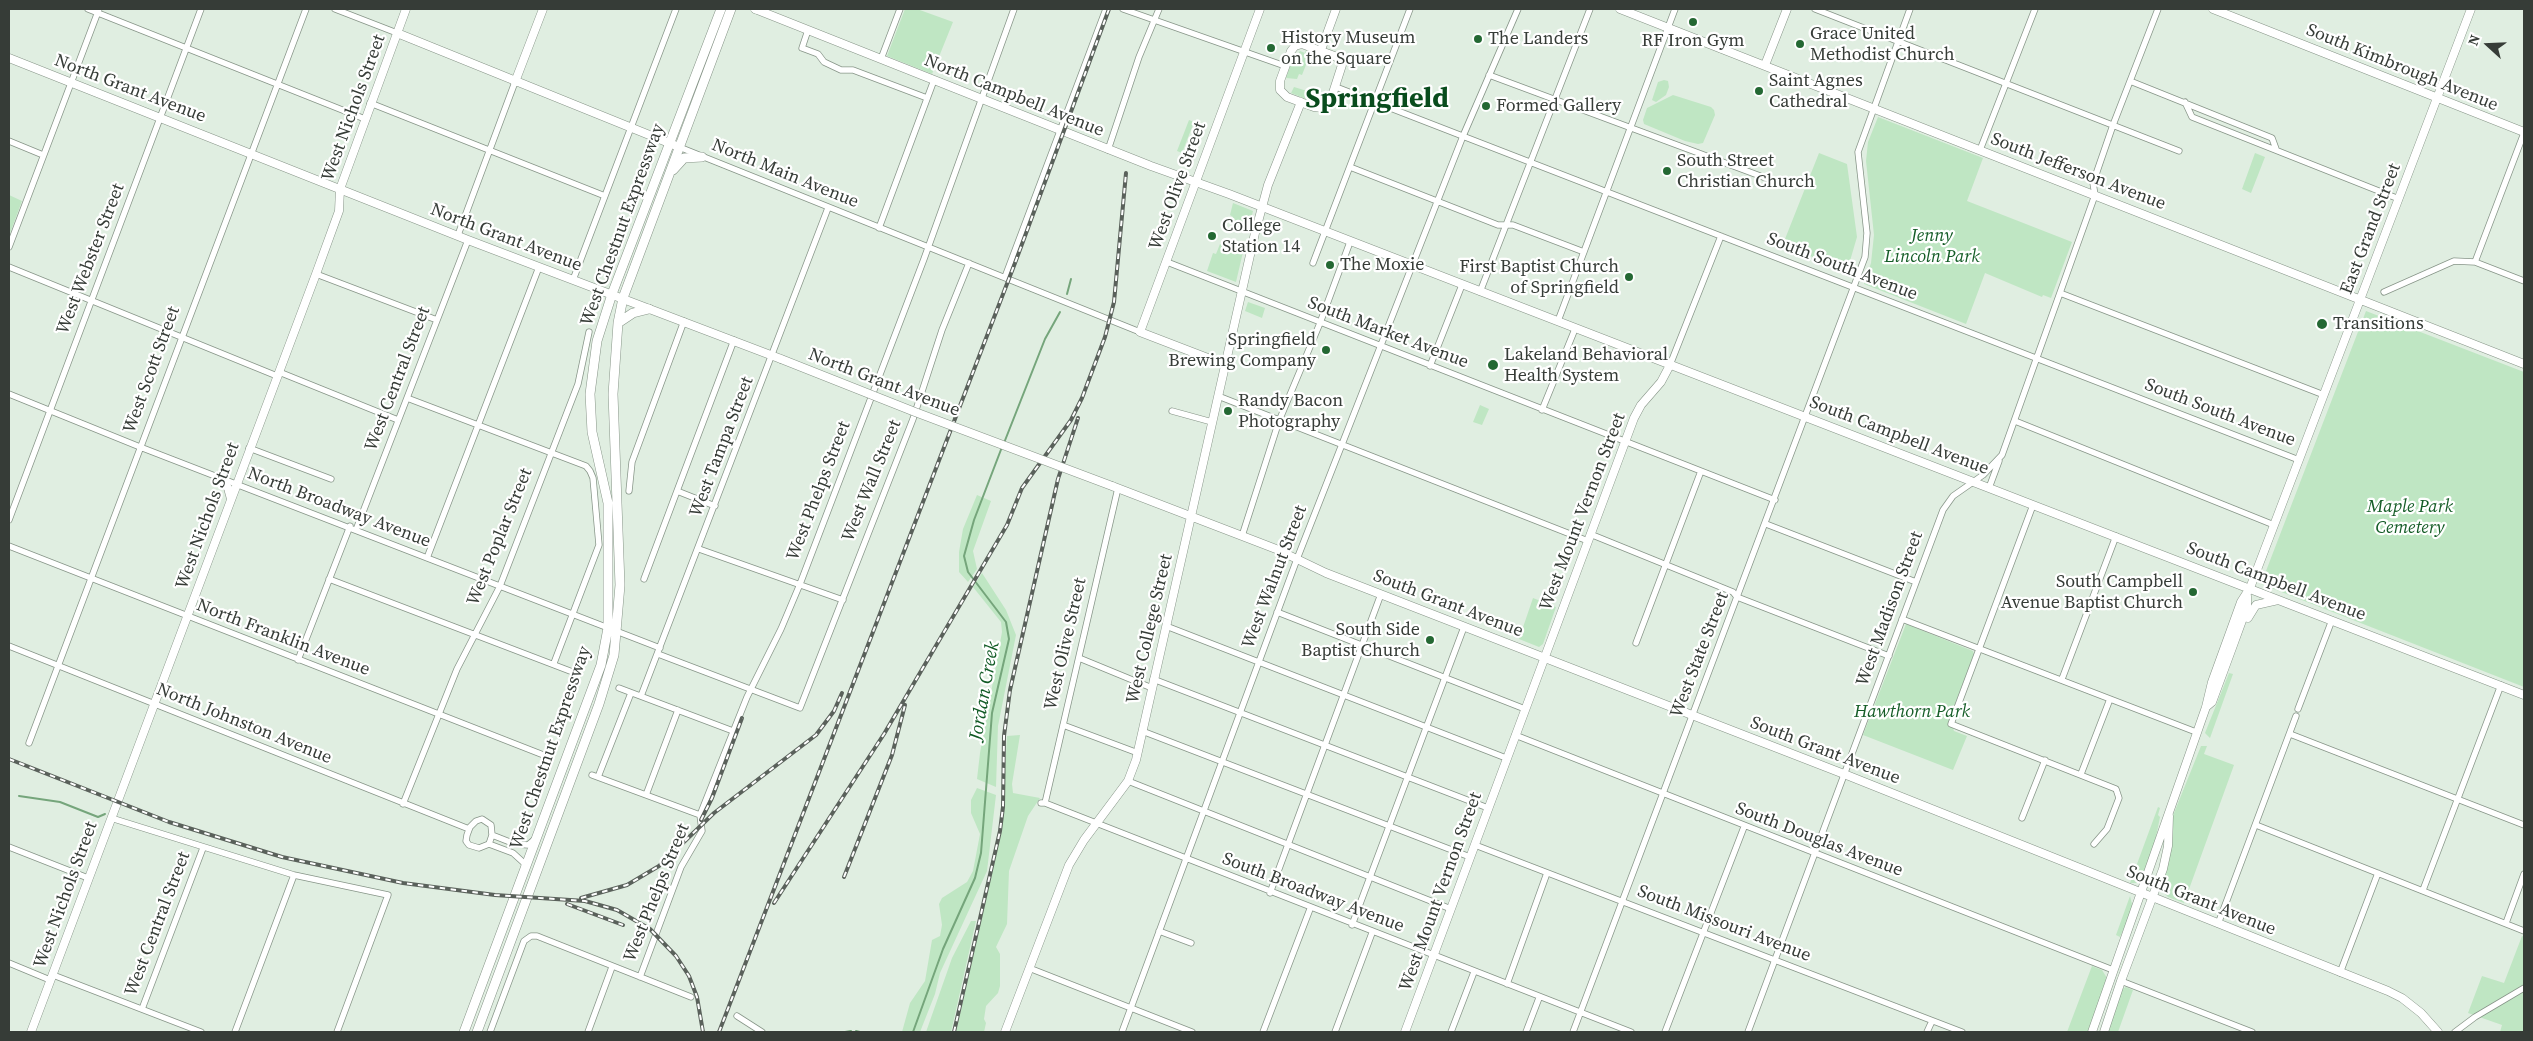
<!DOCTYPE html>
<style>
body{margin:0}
#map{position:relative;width:2533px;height:1041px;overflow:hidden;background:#e0eee1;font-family:"Source Serif 4",serif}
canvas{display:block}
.frame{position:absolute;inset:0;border:10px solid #363c37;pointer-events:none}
.north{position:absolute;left:2463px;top:20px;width:50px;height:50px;-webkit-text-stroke:4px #fff;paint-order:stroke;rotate:290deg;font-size:14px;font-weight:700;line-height:20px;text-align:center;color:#363c37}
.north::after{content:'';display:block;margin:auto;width:18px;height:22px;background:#363c37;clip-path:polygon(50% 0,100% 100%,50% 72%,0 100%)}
</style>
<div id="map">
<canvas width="2533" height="1041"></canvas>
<div class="frame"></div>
<div class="north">N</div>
</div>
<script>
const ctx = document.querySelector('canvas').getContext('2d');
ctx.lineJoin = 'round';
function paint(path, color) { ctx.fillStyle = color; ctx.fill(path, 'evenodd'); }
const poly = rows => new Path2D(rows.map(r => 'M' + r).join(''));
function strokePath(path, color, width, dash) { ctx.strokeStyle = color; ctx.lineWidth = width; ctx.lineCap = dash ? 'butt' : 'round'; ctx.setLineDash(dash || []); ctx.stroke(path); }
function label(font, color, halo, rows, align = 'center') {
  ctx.font = font + ' "Source Serif 4",serif'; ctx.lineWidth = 4.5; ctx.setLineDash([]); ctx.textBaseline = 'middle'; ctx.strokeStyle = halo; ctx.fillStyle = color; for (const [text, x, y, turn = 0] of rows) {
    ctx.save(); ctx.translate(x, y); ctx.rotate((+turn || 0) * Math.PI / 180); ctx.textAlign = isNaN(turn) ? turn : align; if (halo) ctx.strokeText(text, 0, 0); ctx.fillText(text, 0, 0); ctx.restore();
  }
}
paint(poly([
 [905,9,917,9,953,22,932,74,887,56],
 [1306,50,1311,52,1302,75,1299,74,1297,79,1286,78,1294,55,1297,56,1300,51,1305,53],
 [1664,80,1668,81,1669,87,1666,95,1656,102,1652,100,1658,82],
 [1294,87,1317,94,1316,103,1291,93],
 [1673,95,1711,107,1714,110,1715,115,1703,143,1698,144,1685,141,1644,124,1643,120,1647,108],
 [1878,117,1983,158,1967,201,2072,242,2051,298,2043,295,2042,297,1985,273,1966,324,1864,284,1871,263,1874,235,1866,161,1868,142],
 [1189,120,1194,122,1182,153,1177,151],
 [1819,153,1847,164,1857,237,1847,271,1788,247,1785,239],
 [2255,153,2265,157,2251,193,2242,189],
 [9,195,22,201,9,236],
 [1233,203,1253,211,1248,231,1231,224,1233,217,1230,215],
 [1220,244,1226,246,1227,244,1243,252,1236,282,1207,271,1213,253,1216,254],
 [1248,302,1265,308,1262,318,1245,311],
 [2366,311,2524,372,2524,687,2261,584],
 [1480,405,1489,409,1482,425,1473,422],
 [977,495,991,501,973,551,977,569,968,582,959,572,959,552,963,529],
 [982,573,1006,610,1016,635,998,726,996,787,977,779,980,753,1002,632,1001,622,973,587],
 [1533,598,1556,607,1543,644,1539,647,1519,639],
 [1906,624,1973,651,1974,654,1951,714,1950,720,1954,731,1967,736,1953,770,1863,735],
 [2229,673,2233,674,2210,738,2205,733],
 [1020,735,1012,784,1013,793,1040,798,1028,816,1009,871,1007,924,996,947,1000,954,1000,986,998,993,986,1006,984,1019,986,1023,984,1032,956,1032,1002,826,1007,736],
 [2201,746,2207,746,2204,754,2234,765,2184,903,2168,897,2163,892,2161,886,2169,860,2172,818],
 [977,788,996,795,987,871,940,973,935,994,920,1032,902,1032,910,1003,925,981,932,940,940,936,942,925,939,904,942,898,967,882,973,871,980,834,971,813,971,800],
 [2158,807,2160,808,2158,815,2160,817,2152,857,2142,880,2138,883,2130,883],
 [2130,896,2133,908,2120,937,2116,935],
 [971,921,976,921,951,1032,926,1032,952,958],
 [2522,936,2524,937,2524,1032,2500,1032,2502,1025,2468,1013,2482,976,2504,983],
 [2092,966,2102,970,2107,978,2089,1032,2067,1032],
 [2126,987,2133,990,2118,1032,2108,1032,2122,989]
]), '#bfe6c3');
strokePath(poly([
 [1067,294,1071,279],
 [1004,443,1045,339,1060,312],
 [19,796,60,802,98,817,105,814],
 [856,1031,860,1032],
 [845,1032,851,1031],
 [913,1032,943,949,975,878,981,853,992,713,1009,639,1006,622,968,572,964,556,974,520,1002,447]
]), '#75a57b', 2);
const street = poly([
 [88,9,365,119],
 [335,9,397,33],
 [1123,9,1285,66],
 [1815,9,2179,151],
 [808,30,802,48,818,54,824,62,841,70,853,70,927,98],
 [881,59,900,9],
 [1489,75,1771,180],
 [2130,81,2272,138,2276,149],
 [1336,87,2299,460],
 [2185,102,2192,117,2399,199],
 [370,103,605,196],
 [9,141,43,155],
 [679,147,1140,332],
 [1108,150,1139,57,1159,9],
 [1980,150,2035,9],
 [1350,167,1498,225,1513,225,1584,252],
 [879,228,934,80],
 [458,235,515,82],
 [9,247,99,9],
 [1167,262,1775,500],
 [2475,262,2524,133],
 [1313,263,1410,9],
 [9,267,277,376],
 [316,274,437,320],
 [1005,277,1106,9],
 [573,280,676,9],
 [1480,292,1590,9],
 [2384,292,2454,261,2475,262,2524,281],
 [2060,293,2324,395],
 [1558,321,1675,9],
 [1670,365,1721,236],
 [1430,366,1462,285],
 [279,372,398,420],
 [9,394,140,447,660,648],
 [1218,396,1588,541],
 [407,398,586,466,590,471,593,478,599,545,554,663],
 [1542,410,1575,329],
 [1172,411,1212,422],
 [2015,421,2274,525],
 [249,448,331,479],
 [1989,488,1999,461],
 [629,491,632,462,684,321],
 [2033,505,1951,724,2116,789,2119,798,2107,829,2094,844],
 [715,506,677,491,734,340],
 [9,520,201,9],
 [1766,524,1916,582],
 [356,530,468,240],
 [1590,534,1733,592,1737,597,1889,656],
 [1242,536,1279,421,1320,323,1350,242],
 [9,546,546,756],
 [699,549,843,600],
 [427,558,539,267],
 [329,579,570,671],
 [644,579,677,491],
 [1277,612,1525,709],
 [1902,619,2196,732],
 [1166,626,1506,758],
 [1636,643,1701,471],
 [9,646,469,829],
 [658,654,800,708,913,419,942,330,969,263],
 [1079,658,1152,688],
 [298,660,350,526],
 [1153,679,1488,808],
 [2062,679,2116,536],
 [619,688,733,731],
 [641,696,828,208],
 [2298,709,2332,620],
 [1063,725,1138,753],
 [1142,731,1470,857],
 [2290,734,2524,825],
 [1515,735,2113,970],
 [29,743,306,9],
 [2081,774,2110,699],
 [592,775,700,815],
 [598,777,631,693],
 [1128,781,1451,909],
 [646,795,678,710],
 [1041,803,1045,803,1118,488],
 [1045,803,1631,1032],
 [403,804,457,669,500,586,578,384,589,332],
 [111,818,294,875,388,895,337,1032],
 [2022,818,2045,760],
 [2256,825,2524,931],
 [492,835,515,844,528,845,535,839],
 [489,844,492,835,491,825,482,819,476,821,470,827,467,835,466,841,469,845,479,848,489,844,513,853,524,863,525,868],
 [1475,845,1962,1032],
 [9,847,88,878],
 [2423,890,2501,685],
 [1270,893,1381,594],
 [2506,923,2524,874],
 [2218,924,2296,716],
 [1352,925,1464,627],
 [1159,931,1191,943],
 [9,963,50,980],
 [1029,968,1192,1032],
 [2340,973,2378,873],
 [53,975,201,1032],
 [640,977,681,867,702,831,700,815,747,697,781,629,800,584,924,259,1014,9],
 [2121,981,2252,1032],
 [1507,984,1547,873],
 [142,1009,203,848],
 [737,1016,762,1032],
 [235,1032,294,875],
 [490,1032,524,941,531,936,537,936,691,997],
 [588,1032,612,967],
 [1122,1032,1297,559,1463,136,1518,9],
 [1263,1032,1310,909],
 [1335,1032,1372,933],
 [1451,1032,1474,972],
 [1526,1032,1539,998],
 [1573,1032,1865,257,1867,233,1858,152,1910,9],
 [1665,1032,1744,827],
 [1748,1032,1943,510,1953,496,1983,475,2002,455,2095,195,2093,183,2113,125,2158,9],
 [1927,1032,1932,1021],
 [2455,1032,2475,1017,2524,988]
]);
const secondary = poly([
 [755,9,1151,166,1229,194,2524,695],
 [1620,9,2524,364],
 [2213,9,2524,132],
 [397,33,679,147],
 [1302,44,1337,57,1342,65,1331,99,1322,108,1314,107,1287,97,1280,90,1280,81,1291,51,1295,46,1302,44],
 [1321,50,1336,9],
 [9,58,468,240,781,359],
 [1765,65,1787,9],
 [515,82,543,9],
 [1226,365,1140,332,1260,9],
 [217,476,228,488,231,499],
 [1112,486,1276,549,1326,573,1844,774,2388,991,2402,998,2421,1013,2438,1032],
 [2248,618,2256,605,2278,600],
 [2206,707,2212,702,2232,648,2247,607,2247,596],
 [31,1032,316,274,339,211,340,189,406,9],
 [1005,1032,1069,865,1084,840,1128,781,1136,760,1255,233,1268,185,1301,102],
 [1405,1032,1634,418,1641,405,1661,382,1670,365],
 [2092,1032,2206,707,2212,682,2241,602,2250,588,2471,9],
 [2104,1032,2121,981,2163,869,2168,846,2169,816]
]);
const primary = poly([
 [756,9,757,9],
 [673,170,684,158,702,157],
 [618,323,633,313,649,309],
 [464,1032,601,665,608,628,608,503,592,432,590,394,597,341,612,294,721,9],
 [477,1032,599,704,614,655,620,585,613,394,618,323,623,298,731,9]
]);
strokePath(street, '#879588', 7);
strokePath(secondary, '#879588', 9);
strokePath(primary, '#879588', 10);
strokePath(street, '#fff', 5.5);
strokePath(secondary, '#fff', 8);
strokePath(primary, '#fff', 9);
const rail = poly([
 [9,759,169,822,282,857,403,883,495,895,585,901,617,910,650,929,676,956,689,976,697,997,703,1032],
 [701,820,712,798,742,718],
 [844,877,892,755,905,705],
 [581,898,627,885,659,866,714,813,816,735,834,711,842,693],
 [774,903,884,734,1007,525,1022,488,1071,420,1082,398,1105,337,1114,302,1126,173],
 [567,904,623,925],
 [719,1032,1015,263,1109,9],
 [954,1032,1000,831,1003,807,1004,736,1010,690,1058,479,1078,418]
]);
strokePath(rail, '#5a615b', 4);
strokePath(rail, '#fff', 2, [5.5]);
const secondaryBridge = poly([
 [781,359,915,412,1112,486]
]);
strokePath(secondaryBridge, '#879588', 9, []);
strokePath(secondaryBridge, '#fff', 8);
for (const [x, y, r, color] of [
 [1693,22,5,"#246833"],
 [1478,39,5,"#246833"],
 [1800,44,5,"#246833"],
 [1271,48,5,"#246833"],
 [1759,91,5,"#246833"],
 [1486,106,5,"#246833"],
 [1667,171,5,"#246833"],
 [1212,236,5,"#246833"],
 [1330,265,5,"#246833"],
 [1629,277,5,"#246833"],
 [2322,324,6,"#246833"],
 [1326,350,5,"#246833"],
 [1493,365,6,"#246833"],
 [1228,411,5,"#246833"],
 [2193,592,5,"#246833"],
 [1430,640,5,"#246833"]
]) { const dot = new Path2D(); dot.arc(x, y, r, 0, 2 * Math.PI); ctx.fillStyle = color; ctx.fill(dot); strokePath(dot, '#fff', 2); }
label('18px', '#363c37', '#fff', [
 ["Grace United",1810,34],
 ["Methodist Church",1810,55],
 ["History Museum",1281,38],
 ["on the Square",1281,59],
 ["The Landers",1488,39],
 ["RF Iron Gym",1693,41,"center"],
 ["Saint Agnes",1769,81],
 ["Cathedral",1769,102],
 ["Formed Gallery",1496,106],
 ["South Street",1677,161],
 ["Christian Church",1677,182],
 ["College",1222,226],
 ["Station 14",1222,247],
 ["The Moxie",1340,265],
 ["First Baptist Church",1619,267,"right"],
 ["of Springfield",1619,288,"right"],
 ["Transitions",2333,324],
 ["Springfield",1316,340,"right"],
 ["Brewing Company",1316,361,"right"],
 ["Lakeland Behavioral",1504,355],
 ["Health System",1504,376],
 ["Randy Bacon",1238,401],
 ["Photography",1238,422],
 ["South Campbell",2183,582,"right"],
 ["Avenue Baptist Church",2183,603,"right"],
 ["South Side",1420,630,"right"],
 ["Baptist Church",1420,651,"right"]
], 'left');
label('18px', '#363c37', '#fff', [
 ["South Kimbrough Avenue",2402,68,22],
 ["North Grant Avenue",130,89,21],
 ["North Campbell Avenue",1014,96,22],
 ["West Nichols Street",354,108,-70],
 ["South Jefferson Avenue",2078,172,21],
 ["North Main Avenue",785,174,22],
 ["West Olive Street",1178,186,-70],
 ["West Chestnut Expressway",623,225,-70],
 ["East Grand Street",2371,229,-69],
 ["North Grant Avenue",506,238,21],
 ["West Webster Street",91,259,-69],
 ["South South Avenue",1842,267,21],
 ["South Market Avenue",1388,333,21],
 ["West Scott Street",152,370,-70],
 ["West Central Street",398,379,-69],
 ["North Grant Avenue",884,383,21],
 ["South South Avenue",2220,413,21],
 ["South Campbell Avenue",1899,436,21],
 ["West Tampa Street",722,447,-69],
 ["West Wall Street",872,481,-68],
 ["West Phelps Street",819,491,-69],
 ["North Broadway Avenue",339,508,21],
 ["West Mount Vernon Street",1583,512,-69],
 ["West Nichols Street",208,516,-70],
 ["West Poplar Street",500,537,-68],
 ["West Walnut Street",1275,577,-69],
 ["South Campbell Avenue",2276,582,21],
 ["South Grant Avenue",1448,604,21],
 ["West Madison Street",1890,609,-70],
 ["West College Street",1150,629,-77],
 ["North Franklin Avenue",283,638,21],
 ["West Olive Street",1066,644,-77],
 ["West State Street",1700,655,-69],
 ["North Johnston Avenue",244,724,22],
 ["West Chestnut Expressway",551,748,-71],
 ["South Grant Avenue",1825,751,21],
 ["South Douglas Avenue",1819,840,21],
 ["West Mount Vernon Street",1441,892,-70],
 ["West Phelps Street",657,893,-68],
 ["South Broadway Avenue",1313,893,21],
 ["West Nichols Street",66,895,-70],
 ["South Grant Avenue",2201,901,22],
 ["West Central Street",158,924,-69],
 ["South Missouri Avenue",1724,924,21]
]);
label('italic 18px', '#155d27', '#fff', [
 ["Jenny",1932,236],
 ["Lincoln Park",1932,257],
 ["Maple Park",2410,507],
 ["Cemetery",2410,528],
 ["Hawthorn Park",1912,712]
]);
label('italic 19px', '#105a24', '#fff', [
 ["Jordan Creek",985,691,-80]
]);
label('bold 28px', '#094c1d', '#fff', [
 ["Springfield",1377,100]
]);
</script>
